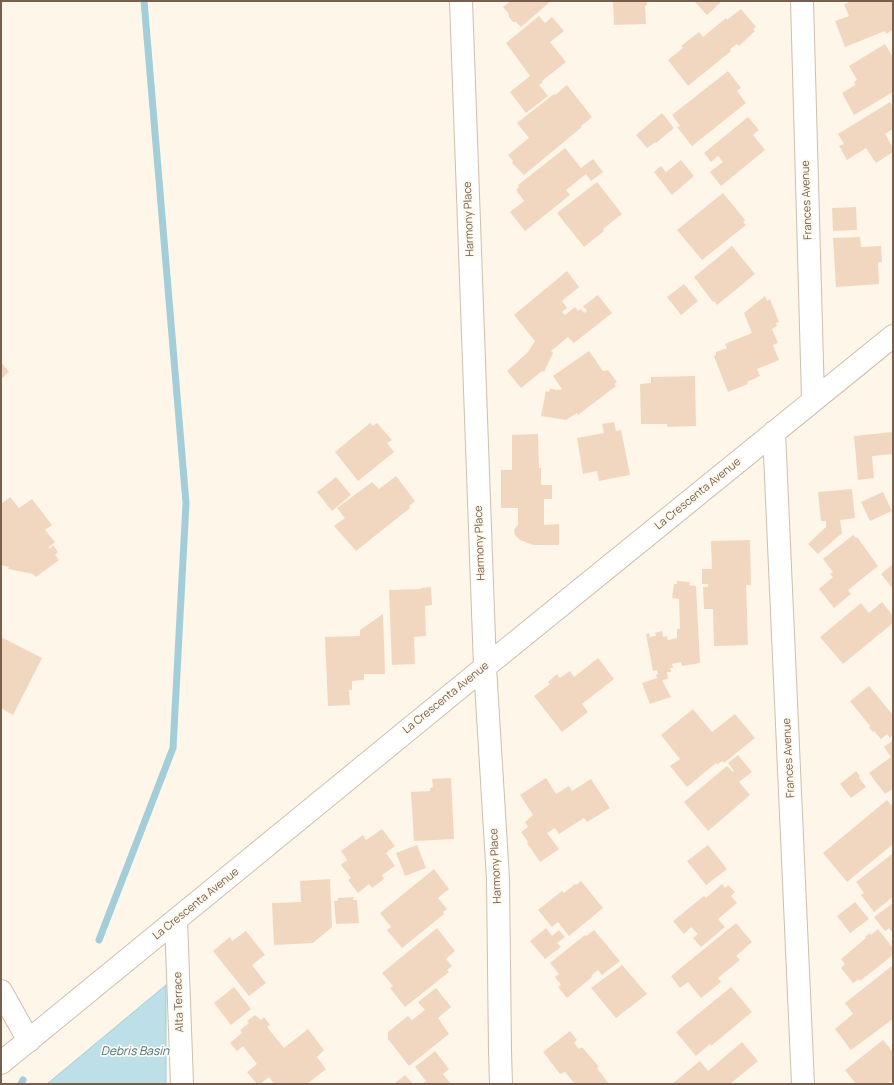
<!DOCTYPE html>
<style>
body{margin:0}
#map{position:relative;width:894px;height:1085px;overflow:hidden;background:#fdf6e9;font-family:Manrope,sans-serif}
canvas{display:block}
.frame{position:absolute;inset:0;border:2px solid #785e4c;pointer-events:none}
</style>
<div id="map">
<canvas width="894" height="1085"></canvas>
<div class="frame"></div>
</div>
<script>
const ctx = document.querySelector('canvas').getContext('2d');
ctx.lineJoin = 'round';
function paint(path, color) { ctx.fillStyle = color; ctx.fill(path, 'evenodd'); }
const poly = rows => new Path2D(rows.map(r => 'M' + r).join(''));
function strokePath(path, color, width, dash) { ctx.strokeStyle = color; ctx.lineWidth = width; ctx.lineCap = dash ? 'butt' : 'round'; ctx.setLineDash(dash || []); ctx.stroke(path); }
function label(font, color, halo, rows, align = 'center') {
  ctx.font = font + ' Manrope,sans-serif'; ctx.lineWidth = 3.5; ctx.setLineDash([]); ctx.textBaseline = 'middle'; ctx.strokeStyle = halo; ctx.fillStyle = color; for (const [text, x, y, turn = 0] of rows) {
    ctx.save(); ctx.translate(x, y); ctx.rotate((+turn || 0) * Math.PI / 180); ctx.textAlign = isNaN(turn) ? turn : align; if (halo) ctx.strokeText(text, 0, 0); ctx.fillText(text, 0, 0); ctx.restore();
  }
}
const water = poly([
 [166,985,166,1084,47,1084,166,985]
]);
paint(water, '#bddfe7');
strokePath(water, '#a3ced9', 1);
strokePath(poly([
 [99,940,173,748,186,503,144,1],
 [21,1084,23,1080]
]), '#a3ced9', 7);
paint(poly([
 [510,1,551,1,521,27,516,22,513,22,509,17,509,14,503,7],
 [613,1,647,1,647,5,645,6,646,24,614,25],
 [694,1,722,1,707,15],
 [847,1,893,1,893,30,886,34,885,31,845,47,835,21,849,16,844,4,848,3],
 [741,9,756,27,753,29,755,31,739,46,737,44,730,49,731,51,688,86,668,60,683,48,681,46,699,32,703,37,726,18,727,20],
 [539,16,545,23,552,17,564,31,550,42,566,62,542,81,543,82,539,85,548,96,526,113,510,92,530,76,506,43],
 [885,44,893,57,893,92,854,115,842,93,855,85,854,82,857,80,849,66],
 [728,71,741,88,737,91,746,103,692,146,677,127,680,126,672,115],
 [567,85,592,117,581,126,582,127,524,175,512,163,513,161,508,155,529,138,517,123,554,94,555,95],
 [890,102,893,107,893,129,885,134,893,148,893,152,876,163,866,148,847,160,839,146,844,144,838,134],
 [662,113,674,128,656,143,655,142,647,148,636,135],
 [748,117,759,130,753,135,765,150,721,186,710,172,723,162,718,156,711,162,704,153],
 [565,148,581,168,593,159,603,172,591,181,586,174,566,190,570,195,525,231,510,212,524,201,516,190,519,187,518,185],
 [681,160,694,176,672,195,654,172,661,166,666,172],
 [597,182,622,214,603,229,604,231,584,247,557,213],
 [723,193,745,220,743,222,746,225,702,260,677,230],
 [856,207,857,230,833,231,832,208],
 [860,237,861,247,881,246,882,262,878,262,879,284,836,287,833,238],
 [732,246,755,274,717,305,714,301,713,302,694,277],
 [567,271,579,287,562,301,567,308,562,312,565,315,575,307,578,311,581,309,584,313,587,311,583,306,598,295,612,313,574,343,568,337,551,351,553,353,544,372,542,371,521,388,507,371,528,352,535,341,514,315],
 [684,284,698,301,681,315,667,297],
 [765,296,767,301,770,299,779,322,776,323,777,326,772,329,778,343,773,345,779,360,757,369,760,376,747,382,748,384,728,392,714,356,716,355,716,352,727,348,725,344,752,333,744,313],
 [589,351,603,371,608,370,617,382,614,384,616,386,578,415,577,413,566,420,541,416,546,391,549,392,550,389,560,390,562,389,553,376],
 [1,362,9,372,1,379],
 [695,376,696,426,667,427,667,424,641,424,640,384,651,383,651,377],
 [614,422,616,431,621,430,630,475,599,481,597,471,583,474,577,438,604,433,602,424],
 [370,423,373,426,377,423,392,440,387,443,394,452,358,481,335,452],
 [893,432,893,454,872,456,874,478,858,480,854,436],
 [538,434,539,468,541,468,541,485,552,485,552,499,544,499,544,525,559,524,559,545,533,545,520,540,515,535,514,530,518,524,518,508,501,508,501,470,512,470,512,435],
 [396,476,415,501,409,506,410,508,356,551,334,526,345,518,337,508,372,482,379,489],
 [336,477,351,495,332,511,317,492],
 [852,489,855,518,840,520,842,533,818,554,808,544,826,527,826,521,821,521,818,492],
 [883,492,892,511,870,521,861,502],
 [10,497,19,508,32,499,52,525,45,530,55,542,49,547,49,549,53,545,58,552,55,555,59,560,36,577,33,574,8,569,9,567,1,565,1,504],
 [853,535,856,538,857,537,878,566,848,590,851,594,834,608,819,589,833,577,830,574,833,572,823,559],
 [750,540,751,585,746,585,748,645,714,646,713,609,704,609,703,587,708,587,708,584,702,584,702,569,712,569,711,541],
 [893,564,893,589,881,574],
 [677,581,690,582,689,585,696,586,700,663,682,666,681,662,672,664,673,668,670,668,671,672,667,672,668,679,662,680,671,697,650,704,642,683,657,678,656,675,658,674,657,670,653,671,646,634,649,633,650,637,656,636,655,633,662,631,663,637,667,636,668,640,677,638,677,629,680,629,679,599,672,598,674,584,677,584],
 [431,587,432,605,425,606,426,636,414,637,415,664,392,665,389,590,421,589,421,588],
 [882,602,893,616,893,623,843,664,820,637,861,603,869,613],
 [383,614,385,674,364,674,364,680,352,681,352,690,349,690,350,705,328,706,325,637,360,636,360,630],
 [1,637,42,658,13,715,1,708],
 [598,658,614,679,582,704,588,712,562,732,534,696,550,684,548,682,557,674,560,678,570,671,574,677],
 [869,686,892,714,893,713,893,735,890,738,887,734,881,739,874,731,873,732,869,728,870,726,850,701],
 [693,709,712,732,735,714,755,738,724,763,722,761,717,765,716,763,687,787,670,766,680,759,661,735],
 [893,740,893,789,885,794,869,773,891,757,884,747],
 [738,755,752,772,739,782,750,795,708,831,684,802,727,766,733,772,734,771,728,763],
 [856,771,860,776,859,778,866,787,851,798,840,784],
 [451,778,454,839,414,841,411,792,430,791,430,788,433,787,432,779],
 [546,778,556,794,569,786,572,791,591,779,610,808,587,822,584,818,559,834,555,828,547,833,559,849,540,862,527,843,528,842,521,832,528,827,525,822,533,815,520,795],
 [887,800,893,807,893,844,847,882,823,853],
 [382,829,395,846,386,853,395,866,382,875,384,879,372,888,369,884,358,893,348,880,351,878,341,865,347,860,341,851,363,835,366,840],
 [417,845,426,868,405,876,396,853],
 [708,845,727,869,706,885,687,861],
 [892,854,893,855,893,897,874,912,861,895,864,893,856,882],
 [434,869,449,889,438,898,447,909,443,912,444,914,402,948,387,930,391,927,380,913],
 [330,879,332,927,313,943,274,945,272,903,301,902,300,881],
 [581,881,603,908,569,936,558,922,552,927,538,910,562,891,564,893,575,884,576,885],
 [722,884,725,888,728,885,735,892,731,896,737,903,718,919,725,927,701,947,693,938,698,934,691,927,684,934,673,921,704,896,706,898],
 [354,897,353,900,357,900,359,923,336,924,334,901,338,901,338,898],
 [855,902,869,919,850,933,837,916],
 [893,903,893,931,892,932,889,928,885,931,874,917],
 [736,923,752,942,736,956,740,960,718,978,721,982,701,998,688,982,680,988,671,976],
 [437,928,455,951,446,959,452,966,447,970,449,972,405,1007,390,988,393,986,382,973],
 [546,928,552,936,559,930,565,937,557,943,561,947,545,959,530,941],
 [878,929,893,948,893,955,860,981,859,979,853,983,841,968,845,964,841,959,866,938,865,937,870,933,871,935],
 [594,930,620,961,602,975,598,970,591,976,592,977,567,998,558,987,561,985,555,977,559,974,550,963,585,935,586,936],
 [246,931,265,955,252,965,266,983,249,996,213,951,230,937,232,941],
 [622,965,647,994,616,1018,591,988],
 [893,965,893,1019,851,1050,835,1029,853,1014,845,1003],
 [234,987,251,1009,231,1025,214,1003],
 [731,987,752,1012,711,1046,710,1044,696,1056,676,1032],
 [436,988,451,1007,438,1018,449,1034,409,1066,388,1039,388,1032,408,1016,412,1020,425,1010,418,1002],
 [255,1015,261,1020,264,1017,270,1025,267,1027,284,1048,308,1029,324,1050,317,1057,326,1069,307,1084,274,1084,269,1077,260,1084,257,1084,247,1072,257,1064,243,1046,237,1051,230,1043,242,1033,240,1030,249,1023,247,1021],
 [570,1031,577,1040,574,1043,579,1049,582,1047,599,1067,597,1068,609,1084,575,1084,565,1072,560,1074,543,1052],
 [883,1040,893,1052,893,1079,887,1084,856,1084,845,1070],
 [742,1042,758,1061,730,1084,672,1084,700,1061,708,1071],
 [435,1051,449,1069,443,1074,451,1084,422,1084,426,1081,415,1067],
 [405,1075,413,1084,394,1084]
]), '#f2d7c0');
const minor = poly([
 [461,1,485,667,498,879,500,1051,501,1084],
 [802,1,813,399],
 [774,432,803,1084],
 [176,920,182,1084],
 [1,991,29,1041],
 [1,1063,485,667,893,336]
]);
strokePath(minor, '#cfbeae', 24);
strokePath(minor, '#fff', 22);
label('11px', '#785e4c', '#fffaf0', [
 ["Frances Avenue",807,200,-92],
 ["Harmony Place",469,219,-92],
 ["La Crescenta Avenue",698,494,-39],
 ["Harmony Place",480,543,-92],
 ["La Crescenta Avenue",446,698,-39],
 ["Frances Avenue",789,758,-93],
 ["Harmony Place",496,866,-93],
 ["La Crescenta Avenue",196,904,-39],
 ["Alta Terrace",179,1002,-92]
]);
label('italic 12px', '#427684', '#fffaf0', [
 ["Debris Basin",135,1052]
]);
</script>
